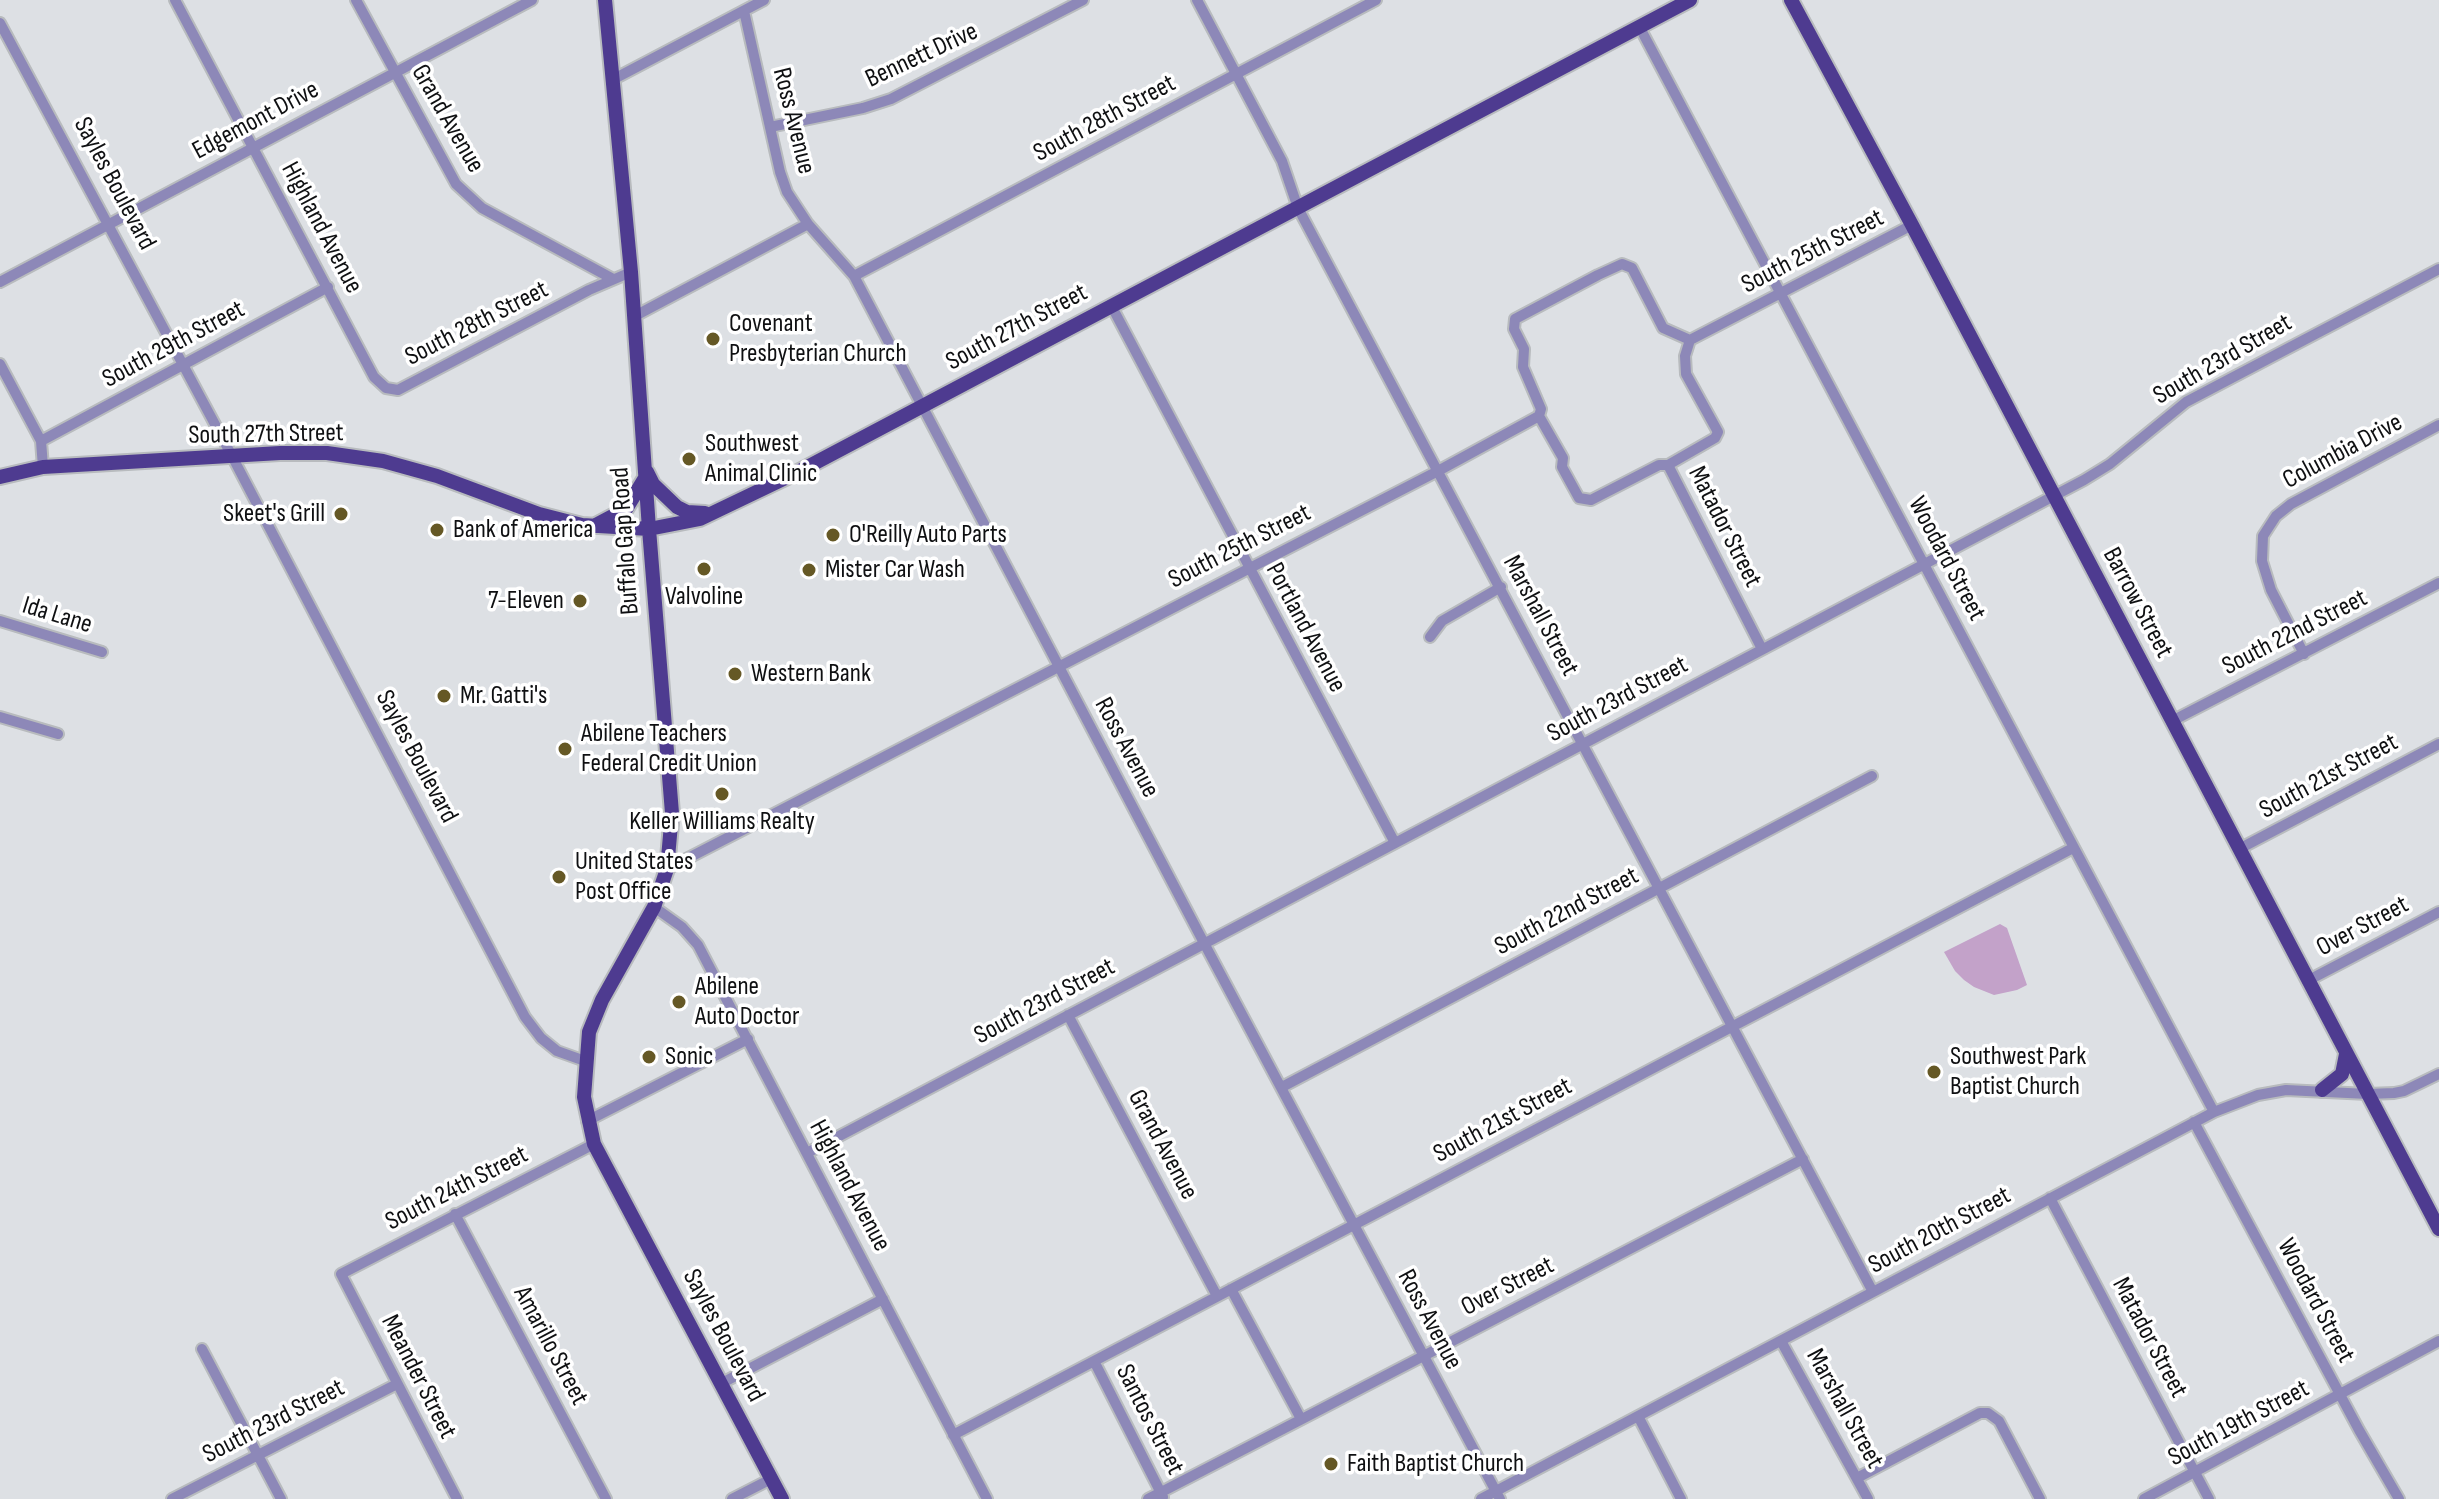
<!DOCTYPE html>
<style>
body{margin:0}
canvas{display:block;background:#dde0e4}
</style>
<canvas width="2439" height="1499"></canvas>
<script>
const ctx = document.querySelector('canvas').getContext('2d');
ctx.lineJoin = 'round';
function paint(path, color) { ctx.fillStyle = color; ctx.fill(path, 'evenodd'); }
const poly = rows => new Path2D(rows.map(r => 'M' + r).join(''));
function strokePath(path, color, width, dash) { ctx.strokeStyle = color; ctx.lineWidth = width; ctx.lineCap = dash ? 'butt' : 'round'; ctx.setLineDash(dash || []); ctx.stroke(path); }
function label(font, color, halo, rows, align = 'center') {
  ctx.font = font + ' "Sofia Sans Condensed",sans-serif'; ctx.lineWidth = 7; ctx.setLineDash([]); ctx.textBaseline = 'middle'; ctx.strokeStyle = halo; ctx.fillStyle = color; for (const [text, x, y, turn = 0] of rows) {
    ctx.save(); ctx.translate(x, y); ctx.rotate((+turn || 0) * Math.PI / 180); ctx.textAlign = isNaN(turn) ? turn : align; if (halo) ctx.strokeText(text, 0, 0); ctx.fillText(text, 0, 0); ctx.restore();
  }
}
paint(poly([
 [2000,924,2007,928,2027,985,2017,990,1994,995,1974,987,1964,980,1955,971,1944,952]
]), '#c3a2c9');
const minor = poly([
 [175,0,374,377,386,388,398,390,589,290,631,272],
 [356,0,456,184,482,208,613,279],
 [1197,0,1282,161,1298,208,1873,1292],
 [744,11,780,172,787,192,808,224,854,276,1204,943,1500,1499],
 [0,23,233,458,525,1017,541,1038,557,1051,585,1061],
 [1639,26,2214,1112],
 [612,80,764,0],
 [770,127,863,108,891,99,1083,0],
 [854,276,1376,0],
 [0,282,532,0],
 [1111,305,1395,843],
 [633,317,808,224],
 [0,364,41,441,43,467],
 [1539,416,1563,458,1562,467,1579,498,1591,500,1659,465,1668,465,1762,649],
 [41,441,328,287],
 [1668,465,1715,438,1718,432,1686,374,1685,356,1690,340,1912,225],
 [0,621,102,652],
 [1430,637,1442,621,1501,587],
 [2304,654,2271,590,2262,561,2263,536,2276,516,2291,504,2439,425],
 [0,717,58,734],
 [2172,721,2439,583],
 [2239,849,2439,744],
 [667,869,1438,471,1539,416,1541,409,1523,367,1524,349,1514,329,1515,319,1598,275,1622,264,1632,268,1663,328,1690,340],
 [654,907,682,927,698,945,987,1499],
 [2307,981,2439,912],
 [1068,1015,1217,1296],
 [1282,1087,1872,776],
 [587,1121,748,1039],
 [2194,1122,2359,1430,2399,1499],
 [807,1153,2084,480,2110,464,2186,402,2439,269],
 [2050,1198,2209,1499],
 [455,1214,606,1499],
 [1231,1289,1301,1419],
 [1781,1341,1868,1499],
 [202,1349,281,1499],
 [1094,1361,1163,1497],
 [722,1383,883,1299],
 [1638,1416,1681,1499],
 [953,1435,2073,848],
 [1857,1478,1980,1413,1988,1413,1999,1421,2040,1499],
 [172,1499,397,1384],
 [457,1499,341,1274,594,1144],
 [732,1499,771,1479],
 [1148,1499,1803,1159],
 [1481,1499,2214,1112,2258,1095,2286,1090,2368,1094,2394,1093,2404,1091,2439,1074],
 [2144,1499,2439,1341]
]);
const major = poly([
 [605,0,631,272,649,529,672,813,667,869,654,907,602,1000,589,1032,584,1097,594,1144,782,1499],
 [1791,0,1912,225,2439,1229],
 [647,472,653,484,677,507,687,512,705,513],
 [0,477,43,467,280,453,327,453,383,461,437,476,539,514,582,525,649,529,700,519,796,473,1690,0],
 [594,526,626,509,645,478],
 [2322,1090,2342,1074,2346,1054]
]);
strokePath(minor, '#b8bbbe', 14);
strokePath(major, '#b8bbbe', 18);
strokePath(minor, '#8d88b8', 10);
strokePath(major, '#4e3b90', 14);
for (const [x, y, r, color] of [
 [713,339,8,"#655825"],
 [689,459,8,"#655825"],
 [341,514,8,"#655825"],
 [437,530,8,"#655825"],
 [833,535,8,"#655825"],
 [704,569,8,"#655825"],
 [809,570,8,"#655825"],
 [580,601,8,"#655825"],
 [735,674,8,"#655825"],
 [444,696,8,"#655825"],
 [565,749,8,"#655825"],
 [722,794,8,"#655825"],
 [559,877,8,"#655825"],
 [679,1002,8,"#655825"],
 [649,1057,8,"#655825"],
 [1934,1072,8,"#655825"],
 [1331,1464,8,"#655825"]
]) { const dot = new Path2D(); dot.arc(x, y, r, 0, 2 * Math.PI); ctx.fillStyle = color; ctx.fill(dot); strokePath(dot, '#fff', 3); }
label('26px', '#0f1012', '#fff', [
 ["Bennett Drive",922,56,-25],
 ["Grand Avenue",447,119,60],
 ["South 28th Street",1105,119,-28],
 ["Edgemont Drive",256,121,-28],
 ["Ross Avenue",793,121,76],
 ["Sayles Boulevard",114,184,62],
 ["Highland Avenue",321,228,62],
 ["South 25th Street",1813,252,-27],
 ["South 28th Street",477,324,-27],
 ["South 27th Street",1017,328,-28],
 ["South 29th Street",174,345,-28],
 ["South 23rd Street",2223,360,-30],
 ["South 27th Street",266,435,-1],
 ["Columbia Drive",2343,452,-28],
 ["Matador Street",1724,527,63],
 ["Buffalo Gap Road",626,541,-94],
 ["South 25th Street",1240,547,-27],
 ["Woodard Street",1946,559,62],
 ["Barrow Street",2137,603,62],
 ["Ida Lane",57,616,17],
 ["Marshall Street",1540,616,62],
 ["Portland Avenue",1305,628,62],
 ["South 22nd Street",2295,633,-27],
 ["South 23rd Street",1618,700,-28],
 ["Ross Avenue",1126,748,62],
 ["Sayles Boulevard",416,757,62],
 ["South 21st Street",2329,777,-28],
 ["South 22nd Street",1567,912,-28],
 ["Over Street",2363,927,-28],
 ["South 23rd Street",1045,1002,-28],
 ["South 21st Street",1503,1121,-28],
 ["Grand Avenue",1162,1145,62],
 ["Highland Avenue",849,1186,62],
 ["South 24th Street",457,1189,-27],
 ["South 20th Street",1940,1231,-28],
 ["Over Street",1508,1287,-27],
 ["Woodard Street",2315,1301,62],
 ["Ross Avenue",1429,1320,62],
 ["Sayles Boulevard",723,1336,62],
 ["Matador Street",2149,1338,62],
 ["Amarillo Street",550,1346,62],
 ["Meander Street",418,1377,63],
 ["Marshall Street",1844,1409,61],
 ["Santos Street",1149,1420,63],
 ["South 23rd Street",274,1422,-27],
 ["South 19th Street",2239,1424,-28]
]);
label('26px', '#0f1012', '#fff', [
 ["Covenant",729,324],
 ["Presbyterian Church",729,354],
 ["Southwest",705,444],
 ["Animal Clinic",705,474],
 ["Skeet's Grill",325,514,"right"],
 ["Bank of America",453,530],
 ["O'Reilly Auto Parts",849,535],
 ["Mister Car Wash",825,570],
 ["Valvoline",704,597,"center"],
 ["7-Eleven",564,601,"right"],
 ["Western Bank",751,674],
 ["Mr. Gatti's",460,696],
 ["Abilene Teachers",581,734],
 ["Federal Credit Union",581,764],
 ["Keller Williams Realty",722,822,"center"],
 ["United States",575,862],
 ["Post Office",575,892],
 ["Abilene",695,987],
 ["Auto Doctor",695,1017],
 ["Sonic",665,1057],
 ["Southwest Park",1950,1057],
 ["Baptist Church",1950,1087],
 ["Faith Baptist Church",1347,1464]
], 'left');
</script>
